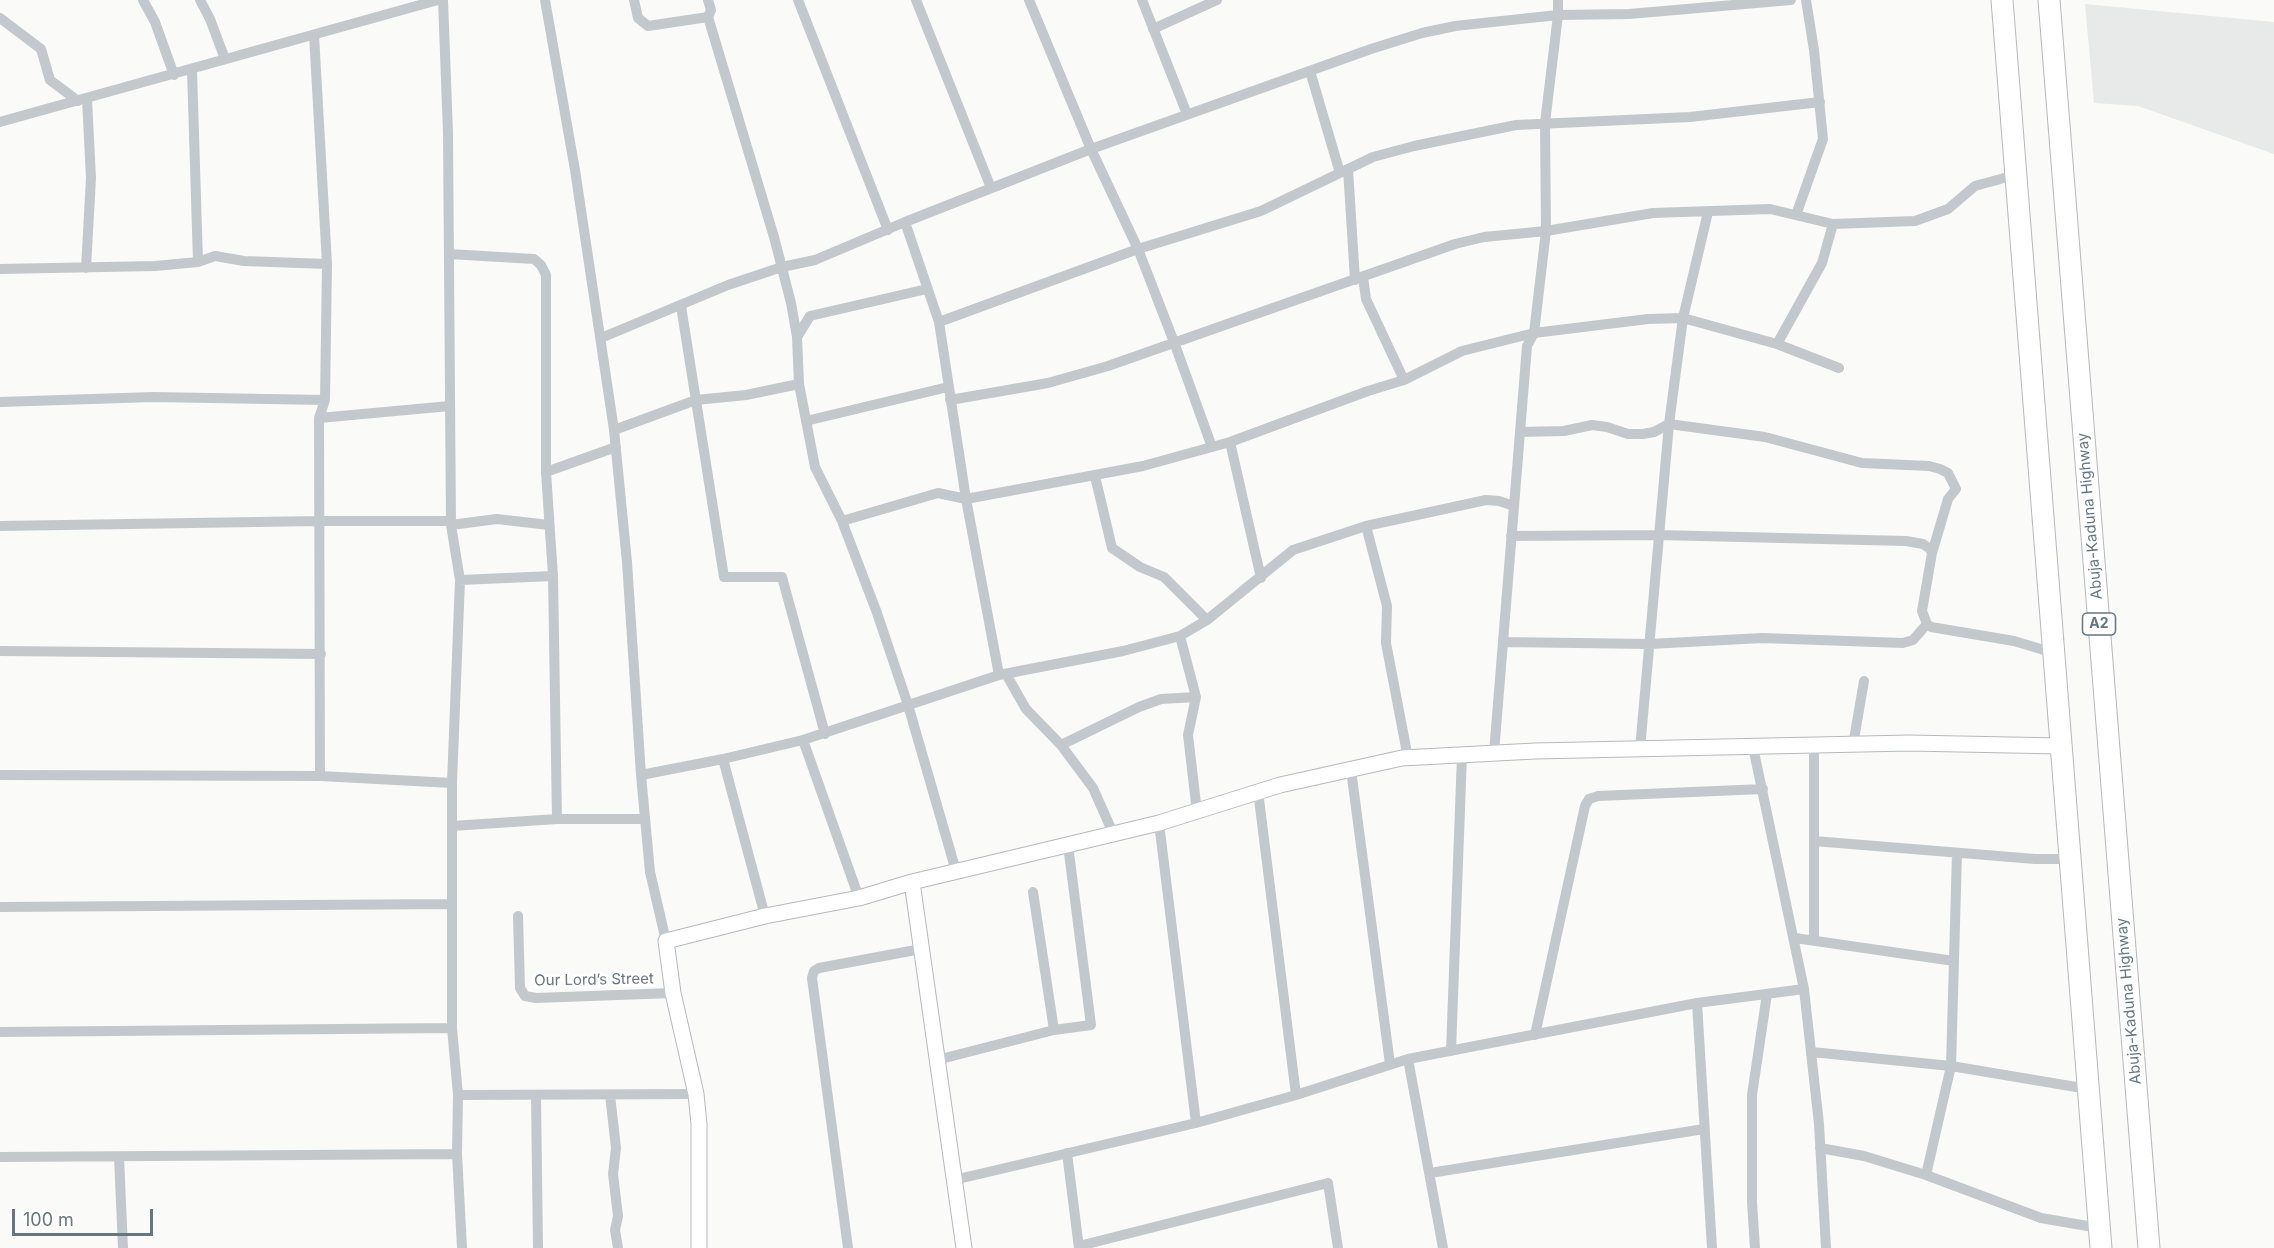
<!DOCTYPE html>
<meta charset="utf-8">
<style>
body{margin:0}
#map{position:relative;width:2274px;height:1248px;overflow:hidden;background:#fafaf8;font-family:Inter,sans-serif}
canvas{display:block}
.scale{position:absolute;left:12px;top:1209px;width:141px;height:27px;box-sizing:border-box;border:3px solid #657683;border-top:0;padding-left:8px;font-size:18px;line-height:21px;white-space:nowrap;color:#657683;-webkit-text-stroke:4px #fff;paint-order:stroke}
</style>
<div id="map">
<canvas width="2274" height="1248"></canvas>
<div class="scale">100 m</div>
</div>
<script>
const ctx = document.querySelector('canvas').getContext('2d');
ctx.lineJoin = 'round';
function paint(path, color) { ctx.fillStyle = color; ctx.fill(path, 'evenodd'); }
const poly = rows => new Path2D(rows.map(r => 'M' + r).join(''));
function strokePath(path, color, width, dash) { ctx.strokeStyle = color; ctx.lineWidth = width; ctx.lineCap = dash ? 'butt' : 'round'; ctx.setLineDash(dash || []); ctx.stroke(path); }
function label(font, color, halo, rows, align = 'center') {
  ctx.font = font + ' Inter,sans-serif'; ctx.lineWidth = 6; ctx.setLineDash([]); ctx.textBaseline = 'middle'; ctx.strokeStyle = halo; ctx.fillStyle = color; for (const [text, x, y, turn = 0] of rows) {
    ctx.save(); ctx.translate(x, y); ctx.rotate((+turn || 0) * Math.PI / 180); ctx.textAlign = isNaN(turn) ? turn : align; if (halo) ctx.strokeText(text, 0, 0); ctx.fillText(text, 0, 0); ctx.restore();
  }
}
paint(poly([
 [2085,4,2274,22,2274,154,2138,106,2094,103]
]), '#e8e9e9');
const secondary = poly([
 [699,1248,699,1124,696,1094,673,993,666,941,765,916,859,898,912,882],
 [964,1248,912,882,1159,823,1280,785,1402,758,1535,751,1909,743,2061,746]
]);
const highway = poly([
 [2002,0,2101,1248],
 [2049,0,2149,1248]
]);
strokePath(secondary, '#b3babf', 17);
strokePath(highway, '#b4b9bd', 23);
strokePath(poly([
 [143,0,155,22,174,75],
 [200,0,210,19,225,59],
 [443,0,448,133,451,525,460,580,452,783,452,1028,458,1095,457,1154,462,1248],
 [545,0,575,170,614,430,627,562,641,775,650,872,666,941],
 [634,0,638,18,648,26,708,17],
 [708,0,711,10,708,17,774,237,791,303,797,337,799,384,815,467,842,521,877,613,908,705,956,871],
 [798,0,888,230],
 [916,0,991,188],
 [1029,0,1091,149,1138,249,1174,342,1212,447],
 [1142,0,1187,114],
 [0,18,41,49,50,80,78,101],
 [1153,29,1217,0],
 [314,35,327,264,325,400,319,418,320,776],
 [192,70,198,262],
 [1310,71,1340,173],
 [0,122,438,0],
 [1348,169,1355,280],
 [1796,215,1823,139,1814,50,1806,0],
 [905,222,939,322,966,499,999,675],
 [449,254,534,259,541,265,546,275,546,472,553,576,557,819],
 [86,268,91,178,87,99],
 [0,269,155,266,198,262,215,256,244,261,327,264],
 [1363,277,1366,299,1404,380],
 [681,306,724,577,782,577,825,734],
 [939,322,1138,249,1261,211,1373,157,1414,146,1516,125,1690,117,1820,102],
 [797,337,810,316,927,289],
 [601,338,728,285,782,267,815,260,905,222,1091,149,1371,49,1422,33,1455,26,1558,15,1629,14,1791,0],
 [1777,344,1822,263,1833,224],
 [950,400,1048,383,1108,366,1455,244,1484,237,1546,231,1653,213,1770,209,1833,224,1915,221,1948,209,1975,186,2015,175],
 [0,402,153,397,325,400],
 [319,418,450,406],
 [806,421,948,387],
 [614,430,696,400,746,395,799,384],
 [1520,432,1564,431,1592,425,1607,427,1628,434,1643,434,1654,432,1669,424,1765,437,1862,463,1929,466,1940,469,1948,473,1956,489,1948,499,1932,553,1922,611,1927,624,1931,627,2014,641,2054,653],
 [1230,442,1261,578],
 [546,472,616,447],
 [1095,476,1112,548,1140,567,1164,577,1207,620],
 [842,521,938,493,966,499,1143,466,1230,442,1368,391,1404,380,1462,351,1534,333,1648,319,1683,318,1777,344,1839,368],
 [451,525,497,519,549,525],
 [0,526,320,521,451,521],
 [1366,526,1387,606,1386,643,1408,758],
 [1511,536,1658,535,1906,541,1923,544,1930,549,1932,553],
 [460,580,553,576],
 [1180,636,1196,697,1188,735,1197,812],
 [1503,642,1650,644,1762,638,1903,643,1913,640,1927,624],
 [0,651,321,654],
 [1006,674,1026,709,1061,745,1093,788,1113,833],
 [803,740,859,898],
 [1061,745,1139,707,1161,699,1196,697],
 [1853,745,1864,681],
 [1814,746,1814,939],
 [1753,747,1804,989,1819,1124,1826,1248],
 [1640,749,1669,424,1683,318,1708,212],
 [1494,753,1527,346,1534,333,1546,231,1545,123,1558,15,1558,0],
 [723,759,765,916],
 [1351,770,1390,1064],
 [0,775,320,776,452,783],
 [641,775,723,759,803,740,999,675,1123,651,1180,636,1207,620,1293,550,1366,526,1486,500,1499,501,1514,506],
 [1258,791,1296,1095],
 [1159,823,1196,1123],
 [452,826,557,819,645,819],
 [1814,841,2035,859,2070,859],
 [1033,892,1054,1030],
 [0,907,452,904],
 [518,916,520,988,525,996,536,998,673,993],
 [1795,938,1954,961],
 [1697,1003,1712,1248],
 [0,1032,452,1028],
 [1535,1035,1585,806,1589,799,1598,796,1763,789],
 [1451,1051,1462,755],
 [1812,1052,1951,1066,2088,1089],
 [1408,1059,1443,1248],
 [937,1060,1054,1030,1091,1025,1068,845],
 [458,1095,696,1094],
 [536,1095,538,1248],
 [610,1095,616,1148,613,1174,618,1216,615,1230,618,1248],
 [1820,1148,1864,1156,1926,1175,2041,1218,2099,1228],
 [1067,1153,1079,1248],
 [0,1157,457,1154],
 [119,1157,123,1248],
 [1430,1173,1704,1129],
 [1926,1175,1951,1066,1957,853],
 [954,1180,1196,1123,1296,1095,1408,1059,1697,1003,1804,989],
 [1079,1246,1328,1183,1338,1248],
 [848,1248,812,978,814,971,819,968,921,949],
 [1755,1248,1752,1202,1752,1095,1767,994]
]), '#c3c8cc', 10);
strokePath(secondary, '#fff', 15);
strokePath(highway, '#fff', 21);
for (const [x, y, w] of [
 [2099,624,33]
]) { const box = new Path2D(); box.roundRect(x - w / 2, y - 11, w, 22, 4.5); ctx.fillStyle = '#fff'; ctx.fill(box); strokePath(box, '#657683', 1.5); }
label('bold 14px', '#657683', null, [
 ["A2",2099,624]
]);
label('15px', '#657683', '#fff', [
 ["Abuja-Kaduna Highway",2090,516,-95],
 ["Our Lord’s Street",594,980,-1],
 ["Abuja-Kaduna Highway",2129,1001,-95]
]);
</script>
